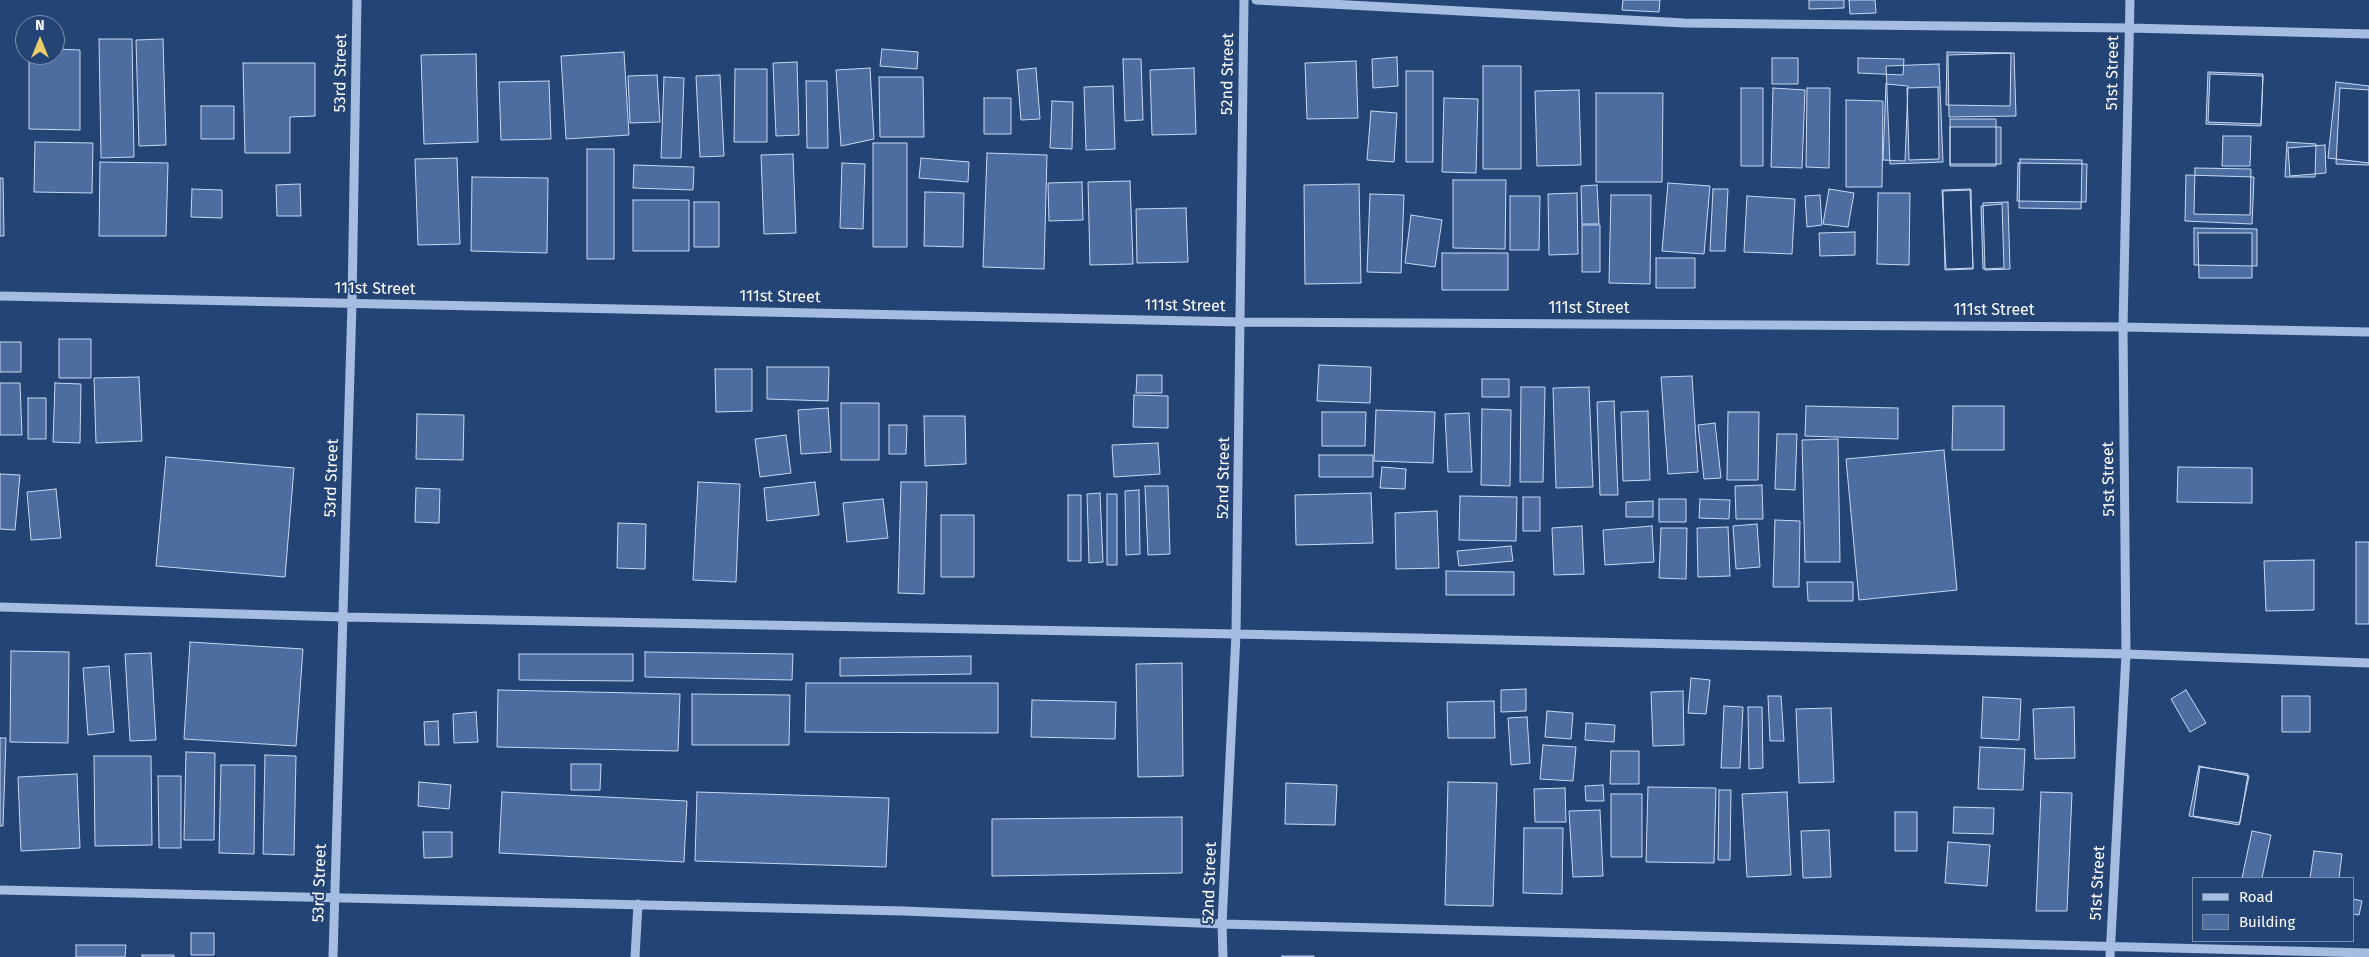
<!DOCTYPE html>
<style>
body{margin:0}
#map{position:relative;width:2369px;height:957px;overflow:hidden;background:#254476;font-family:"Fira Sans",sans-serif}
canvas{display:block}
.legend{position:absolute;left:2192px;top:877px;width:162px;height:65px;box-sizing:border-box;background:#254476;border:1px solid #7c8fad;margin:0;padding:6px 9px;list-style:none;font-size:15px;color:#fff}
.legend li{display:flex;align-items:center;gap:10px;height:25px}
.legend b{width:25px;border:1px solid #7c8fad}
.north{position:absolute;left:15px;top:15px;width:50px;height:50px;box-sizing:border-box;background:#254476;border:1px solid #7c8fad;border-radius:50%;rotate:0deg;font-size:14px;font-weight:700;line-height:20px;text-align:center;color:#fff}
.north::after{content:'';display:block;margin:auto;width:18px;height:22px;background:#ebce6b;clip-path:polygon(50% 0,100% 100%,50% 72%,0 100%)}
</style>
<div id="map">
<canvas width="2369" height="957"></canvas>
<ul class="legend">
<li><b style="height:6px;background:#a6bde2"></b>Road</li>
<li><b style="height:14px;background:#4d6da0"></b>Building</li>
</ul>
<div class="north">N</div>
</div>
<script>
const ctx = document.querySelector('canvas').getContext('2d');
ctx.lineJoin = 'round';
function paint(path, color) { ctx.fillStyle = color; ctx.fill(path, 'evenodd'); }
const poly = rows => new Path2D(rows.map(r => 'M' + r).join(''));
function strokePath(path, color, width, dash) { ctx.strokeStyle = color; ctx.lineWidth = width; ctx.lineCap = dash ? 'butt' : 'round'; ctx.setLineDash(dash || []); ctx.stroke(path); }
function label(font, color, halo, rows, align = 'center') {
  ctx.font = font + ' "Fira Sans",sans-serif'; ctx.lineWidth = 4; ctx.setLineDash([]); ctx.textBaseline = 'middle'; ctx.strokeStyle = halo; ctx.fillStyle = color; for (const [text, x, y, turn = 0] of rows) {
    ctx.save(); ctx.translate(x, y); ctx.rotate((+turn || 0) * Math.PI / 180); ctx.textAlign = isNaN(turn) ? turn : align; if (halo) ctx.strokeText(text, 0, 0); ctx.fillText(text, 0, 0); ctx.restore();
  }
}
const building = poly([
 [1623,0,1660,0,1659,12,1622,10,1623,0],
 [1809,0,1844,0,1844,8,1809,9,1809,0],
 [1849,0,1875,0,1876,13,1850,14,1849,0],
 [99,39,132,39,134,157,101,158,99,39],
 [163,39,166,145,139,146,136,40,163,39],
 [55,49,80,50,80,130,29,129,29,55,55,55,55,49],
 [882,49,918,52,917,69,880,66,882,49],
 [624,52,629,135,566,139,561,56,624,52],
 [1947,52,2011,53,2010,106,1946,105,1947,52],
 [2014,53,2016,116,1949,117,1948,55,2014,53],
 [476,54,478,142,424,144,421,55,476,54],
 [1397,57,1398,86,1373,88,1372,59,1397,57],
 [1772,58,1798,58,1798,84,1772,84,1772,58],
 [1858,58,1904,59,1903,75,1858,73,1858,58],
 [1123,59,1141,59,1143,120,1125,121,1123,59],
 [1356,61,1358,118,1307,119,1305,63,1356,61],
 [797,62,799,135,776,136,773,63,797,62],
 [243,63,315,63,315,116,290,117,290,153,245,153,243,63],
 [1939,64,1943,162,1890,164,1886,66,1939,64],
 [1483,66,1521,66,1521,169,1483,169,1483,66],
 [870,68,874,139,841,146,836,70,870,68],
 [1036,68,1040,119,1021,120,1017,70,1036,68],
 [1194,68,1196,134,1152,135,1150,70,1194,68],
 [735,69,767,69,767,142,734,142,735,69],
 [1406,71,1433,71,1433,162,1406,162,1406,71],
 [2208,72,2263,74,2261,126,2206,124,2208,72],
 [2210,74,2263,76,2261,124,2208,122,2210,74],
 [657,75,660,122,630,123,628,76,657,75],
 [720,75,724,156,700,157,696,76,720,75],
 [664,77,684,78,681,158,661,158,664,77],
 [879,77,923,77,924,137,880,137,879,77],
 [549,81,551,139,501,140,499,82,549,81],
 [806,81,827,81,828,148,807,148,806,81],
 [2336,82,2369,86,2369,163,2328,158,2336,82],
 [1886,84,1908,86,1905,161,1883,160,1886,84],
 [1113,86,1115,149,1086,150,1084,87,1113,86],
 [1938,87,1939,159,1909,160,1907,88,1938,87],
 [1741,88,1763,88,1763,166,1741,166,1741,88],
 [1773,88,1805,90,1802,168,1771,167,1773,88],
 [1807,88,1830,88,1829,168,1806,167,1807,88],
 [2340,88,2369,90,2369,165,2336,164,2340,88],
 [1579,90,1581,165,1537,166,1535,91,1579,90],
 [1596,93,1663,93,1662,182,1596,182,1596,93],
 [984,98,1011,98,1011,134,984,134,984,98],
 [1444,98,1478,99,1476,173,1442,172,1444,98],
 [1846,100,1883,101,1882,187,1846,187,1846,100],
 [1052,101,1073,102,1072,149,1050,148,1052,101],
 [201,106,234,106,234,139,201,139,201,106],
 [1371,111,1397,113,1394,162,1367,160,1371,111],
 [1950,119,1996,119,1996,166,1950,166,1950,119],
 [1950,127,2001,127,2001,164,1950,164,1950,127],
 [2223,136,2251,136,2250,166,2222,166,2223,136],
 [35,142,93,143,92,193,34,192,35,142],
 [2287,142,2316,144,2315,177,2285,177,2287,142],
 [873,143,907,143,907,247,873,247,873,143],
 [2325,145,2326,173,2290,176,2288,148,2325,145],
 [587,149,614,149,614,259,587,259,587,149],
 [987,153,1047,155,1044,269,983,267,987,153],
 [793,154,796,233,764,234,761,155,793,154],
 [457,158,460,244,418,245,415,159,457,158],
 [921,158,969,162,968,182,919,178,921,158],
 [2020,159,2082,160,2081,209,2019,208,2020,159],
 [100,162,168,163,166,236,99,236,100,162],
 [842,163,865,164,863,229,840,228,842,163],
 [2018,163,2087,164,2086,202,2017,201,2018,163],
 [634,165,694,167,693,190,633,188,634,165],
 [2195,168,2251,169,2250,215,2194,214,2195,168],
 [2186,175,2254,177,2252,224,2185,221,2186,175],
 [472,177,548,178,547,253,471,251,472,177],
 [0,178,3,178,4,236,0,236,0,178],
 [1453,180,1506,180,1505,249,1453,248,1453,180],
 [1130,181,1133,264,1090,265,1088,182,1130,181],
 [1082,182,1083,220,1049,221,1048,183,1082,182],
 [1668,183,1710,186,1704,254,1662,251,1668,183],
 [300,184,301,216,277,216,276,185,300,184],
 [1359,184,1361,283,1305,284,1304,185,1359,184],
 [1597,185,1599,224,1582,224,1581,186,1597,185],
 [192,189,222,190,222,218,191,217,192,189],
 [1713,189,1728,189,1725,251,1710,251,1713,189],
 [1829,189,1854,193,1848,227,1823,224,1829,189],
 [1970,189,1973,268,1946,269,1942,190,1970,189],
 [1971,190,1973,269,1945,270,1943,191,1971,190],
 [925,192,964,193,963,247,924,246,925,192],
 [1577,193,1578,254,1549,255,1548,194,1577,193],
 [1878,193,1910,193,1909,265,1877,264,1878,193],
 [1370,194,1404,195,1401,273,1367,272,1370,194],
 [1611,195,1651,195,1650,284,1609,283,1611,195],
 [1820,195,1822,225,1807,227,1805,196,1820,195],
 [1510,196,1540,196,1539,250,1510,250,1510,196],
 [1747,196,1795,199,1792,254,1744,252,1747,196],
 [633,200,689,200,689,251,633,251,633,200],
 [694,202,719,202,719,247,694,247,694,202],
 [2008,202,2010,269,1985,270,1983,203,2008,202],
 [2002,204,2004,268,1983,269,1981,206,2002,204],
 [1186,208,1188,262,1137,263,1136,209,1186,208],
 [1411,215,1442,220,1435,267,1405,263,1411,215],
 [1582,225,1600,225,1600,272,1582,272,1582,225],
 [2194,228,2257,229,2257,266,2194,265,2194,228],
 [1855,232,1855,255,1820,256,1819,233,1855,232],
 [2198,233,2252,233,2252,278,2199,278,2198,233],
 [1442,253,1508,253,1508,290,1442,290,1442,253],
 [1656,258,1695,258,1695,288,1656,288,1656,258],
 [59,339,91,339,91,378,59,378,59,339],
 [0,342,21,342,21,372,0,372,0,342],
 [1319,365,1371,367,1370,403,1317,401,1319,365],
 [767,367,829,367,828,401,767,399,767,367],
 [715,369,752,369,752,411,716,412,715,369],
 [1137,375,1162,375,1162,393,1136,393,1137,375],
 [1692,376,1698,472,1668,474,1661,377,1692,376],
 [139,377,142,441,96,443,94,378,139,377],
 [1482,379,1509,379,1509,397,1482,397,1482,379],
 [0,383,20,383,22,435,0,435,0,383],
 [55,383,81,384,80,443,53,442,55,383],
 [1521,387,1545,387,1543,482,1520,482,1521,387],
 [1589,387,1593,487,1556,488,1553,388,1589,387],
 [1134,395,1168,396,1168,428,1133,427,1134,395],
 [28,398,46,398,46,439,28,439,28,398],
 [1614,401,1618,495,1600,495,1597,402,1614,401],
 [841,403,879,403,879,460,841,460,841,403],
 [1806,406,1898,408,1898,439,1805,436,1806,406],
 [1953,406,2004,406,2004,450,1952,450,1953,406],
 [828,408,831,452,801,454,798,410,828,408],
 [1482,409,1511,410,1510,486,1481,485,1482,409],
 [1376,410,1435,412,1433,463,1374,461,1376,410],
 [1648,411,1650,480,1623,481,1621,412,1648,411],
 [1322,412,1366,412,1365,446,1322,446,1322,412],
 [1728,412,1759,412,1758,480,1727,480,1728,412],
 [1469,413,1472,472,1448,472,1445,414,1469,413],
 [417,414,464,415,463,460,416,459,417,414],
 [924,416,965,416,966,464,925,466,924,416],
 [1715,423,1721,478,1704,479,1698,425,1715,423],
 [889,425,907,425,906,454,889,454,889,425],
 [1777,434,1797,434,1795,490,1775,489,1777,434],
 [786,435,791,473,760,477,755,439,786,435],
 [1838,439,1840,562,1805,562,1802,440,1838,439],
 [1158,443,1160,474,1114,477,1112,445,1158,443],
 [1944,450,1957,590,1859,600,1846,459,1944,450],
 [1319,455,1373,455,1373,477,1319,477,1319,455],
 [166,457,294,468,285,577,156,566,166,457],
 [1382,467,1406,469,1405,489,1380,488,1382,467],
 [2178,467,2252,468,2252,503,2177,502,2178,467],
 [0,474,20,475,15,530,0,529,0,474],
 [698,482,740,484,736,582,693,580,698,482],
 [815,482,819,515,767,521,764,488,815,482],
 [901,482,927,482,924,594,898,593,901,482],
 [1762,485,1763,519,1736,519,1735,486,1762,485],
 [1145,486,1168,486,1170,554,1148,555,1145,486],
 [416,488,440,489,439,523,415,522,416,488],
 [56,489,61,538,31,540,27,492,56,489],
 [1139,490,1140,554,1126,555,1125,491,1139,490],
 [1100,493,1103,562,1089,563,1087,494,1100,493],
 [1371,493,1373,543,1296,545,1295,495,1371,493],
 [1107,494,1117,494,1117,565,1107,565,1107,494],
 [1068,495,1081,495,1081,561,1068,561,1068,495],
 [1460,496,1517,497,1516,541,1459,540,1460,496],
 [1523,497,1540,497,1540,531,1523,531,1523,497],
 [883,499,888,538,847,542,843,503,883,499],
 [1659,499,1686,499,1686,522,1659,522,1659,499],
 [1700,499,1730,500,1729,519,1699,518,1700,499],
 [1653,501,1653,517,1626,517,1626,502,1653,501],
 [1437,511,1439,568,1396,569,1395,513,1437,511],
 [941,515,974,515,974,577,941,577,941,515],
 [1775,520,1800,521,1799,587,1773,587,1775,520],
 [618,523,646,524,645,569,617,568,618,523],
 [1757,524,1760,567,1736,569,1733,526,1757,524],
 [1582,526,1584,574,1554,575,1552,528,1582,526],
 [1652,526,1654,562,1605,565,1603,530,1652,526],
 [1728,527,1730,576,1698,577,1697,528,1728,527],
 [1661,528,1687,528,1686,579,1659,578,1661,528],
 [2356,542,2369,542,2369,624,2356,624,2356,542],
 [1511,546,1513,561,1459,566,1457,551,1511,546],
 [2314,560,2314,610,2266,611,2264,561,2314,560],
 [1446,571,1514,572,1514,595,1446,595,1446,571],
 [1807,582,1853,582,1853,601,1808,601,1807,582],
 [190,642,303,649,296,746,184,739,190,642],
 [11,651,69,652,68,743,10,742,11,651],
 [645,652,793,654,792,680,645,677,645,652],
 [151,653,156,740,130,741,125,654,151,653],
 [519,654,633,654,633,681,519,680,519,654],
 [971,656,971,674,840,676,840,658,971,656],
 [1182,663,1183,776,1138,777,1136,664,1182,663],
 [109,666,114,732,88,735,83,668,109,666],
 [1691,678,1710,680,1706,714,1688,713,1691,678],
 [806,683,998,683,998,733,805,732,806,683],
 [1526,689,1526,711,1501,712,1501,690,1526,689],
 [498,690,680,694,678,751,497,747,498,690],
 [2186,690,2206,723,2190,732,2171,699,2186,690],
 [1683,691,1684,745,1653,746,1651,692,1683,691],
 [692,694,790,695,789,745,692,745,692,694],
 [1768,696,1781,696,1784,741,1770,741,1768,696],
 [2282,696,2310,696,2310,732,2282,732,2282,696],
 [1983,697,2021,699,2019,740,1981,738,1983,697],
 [1032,700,1116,702,1115,739,1031,737,1032,700],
 [1494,701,1495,738,1448,738,1447,702,1494,701],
 [1724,706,1743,707,1740,768,1721,768,1724,706],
 [1748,707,1762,707,1763,768,1749,769,1748,707],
 [2074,707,2075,758,2035,759,2033,709,2074,707],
 [1831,708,1834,782,1799,783,1796,709,1831,708],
 [1547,711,1573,713,1571,739,1545,737,1547,711],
 [476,712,478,742,454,743,453,714,476,712],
 [1527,717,1530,763,1511,765,1508,718,1527,717],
 [438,721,439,745,425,745,424,722,438,721],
 [1586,723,1615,725,1614,742,1585,740,1586,723],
 [0,738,6,738,3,826,0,826,0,738],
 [1543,745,1576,747,1573,781,1540,779,1543,745],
 [1980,747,2025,749,2023,790,1978,789,1980,747],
 [1611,751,1639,751,1639,784,1610,784,1611,751],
 [186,752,215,753,214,840,184,840,186,752],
 [265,755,296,756,294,855,263,854,265,755],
 [94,756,151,756,152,845,95,846,94,756],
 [571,764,601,764,600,790,571,790,571,764],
 [221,765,255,765,254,854,219,853,221,765],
 [2199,766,2249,776,2239,825,2189,816,2199,766],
 [2200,767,2248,774,2240,823,2193,816,2200,767],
 [77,774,80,848,21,851,18,777,77,774],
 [158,776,181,776,181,848,159,848,158,776],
 [419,782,451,785,449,809,418,806,419,782],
 [1448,782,1497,783,1493,906,1445,905,1448,782],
 [1286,783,1337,785,1335,825,1285,824,1286,783],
 [1603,785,1604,801,1586,801,1585,786,1603,785],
 [1648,787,1716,788,1714,863,1646,862,1648,787],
 [1565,788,1566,822,1535,822,1534,789,1565,788],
 [1719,790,1731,790,1730,860,1718,860,1719,790],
 [502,792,687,801,684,862,499,853,502,792],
 [697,792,889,798,886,867,695,861,697,792],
 [1787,792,1791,875,1747,877,1742,794,1787,792],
 [2041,792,2072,793,2067,911,2036,911,2041,792],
 [1611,794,1642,794,1642,857,1611,857,1611,794],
 [1954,807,1994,808,1993,834,1953,833,1954,807],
 [1600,810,1603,876,1573,877,1569,811,1600,810],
 [1895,812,1917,812,1917,851,1895,851,1895,812],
 [1182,817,1182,873,992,876,992,819,1182,817],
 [1524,828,1563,828,1562,894,1523,893,1524,828],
 [1829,830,1831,877,1803,878,1801,831,1829,830],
 [2252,831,2271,835,2262,878,2242,878,2252,831],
 [423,832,452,832,452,857,424,858,423,832],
 [1948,842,1990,845,1987,886,1945,883,1948,842],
 [2314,851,2342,854,2339,878,2310,878,2314,851],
 [2353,899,2362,901,2359,915,2353,914,2353,899],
 [191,933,214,933,214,955,191,955,191,933],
 [76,945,126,945,125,957,76,957,76,945],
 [142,955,174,955,174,957,142,957,142,955],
 [1282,956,1314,956,1314,957,1282,957,1282,956]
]);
paint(building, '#4d6da0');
strokePath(building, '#c8d8f2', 1);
strokePath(poly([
 [1256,0,1684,23,2129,28,2369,34],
 [0,296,1241,322,2123,327,2369,332],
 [0,607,343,617,1236,634,2126,654,2369,663],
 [0,890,904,911,1222,924,2369,953],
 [333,957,352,303,357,0],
 [635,957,638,904],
 [1223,957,1222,924,1236,634,1244,0],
 [2110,957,2126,654,2123,327,2130,0]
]), '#a6bde2', 9);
label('16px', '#fff', '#254476', [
 ["53rd Street",341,73,-89],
 ["51st Street",2113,73,-89],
 ["52nd Street",1228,74,-89],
 ["111st Street",375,289,1],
 ["111st Street",780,297,1],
 ["111st Street",1185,306,1],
 ["111st Street",1589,309],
 ["111st Street",1994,311],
 ["53rd Street",332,478,-88],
 ["52nd Street",1224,478,-89],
 ["51st Street",2109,479,-91],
 ["53rd Street",320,883,-88],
 ["52nd Street",1210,883,-88],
 ["51st Street",2098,883,-87]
]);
</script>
